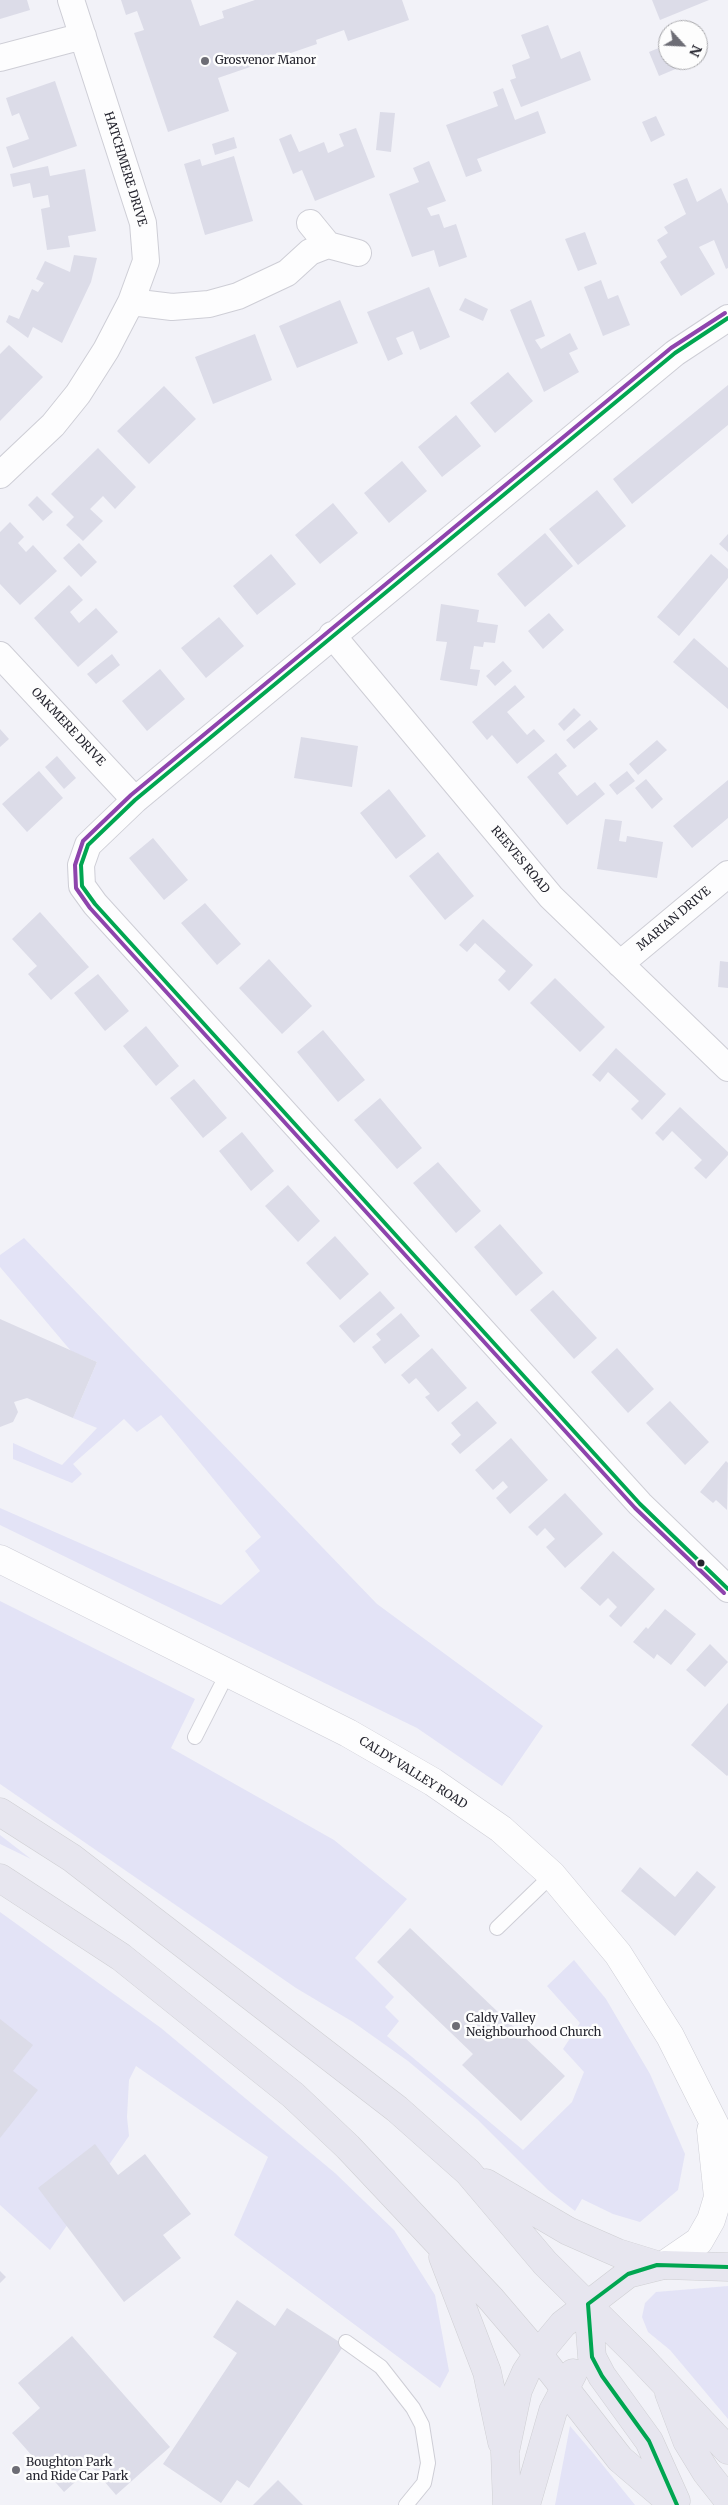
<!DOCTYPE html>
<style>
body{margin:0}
#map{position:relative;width:728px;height:2505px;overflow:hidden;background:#f2f2f8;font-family:Merriweather,serif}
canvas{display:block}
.north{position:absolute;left:658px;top:20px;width:50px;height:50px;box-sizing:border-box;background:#fdfdfd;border:1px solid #a7a7ab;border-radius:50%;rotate:115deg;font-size:14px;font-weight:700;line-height:20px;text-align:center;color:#25252f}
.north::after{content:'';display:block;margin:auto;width:18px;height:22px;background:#6d6d75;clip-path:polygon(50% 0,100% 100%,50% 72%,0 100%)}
</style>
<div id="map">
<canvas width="728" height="2505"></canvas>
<div class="north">N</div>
</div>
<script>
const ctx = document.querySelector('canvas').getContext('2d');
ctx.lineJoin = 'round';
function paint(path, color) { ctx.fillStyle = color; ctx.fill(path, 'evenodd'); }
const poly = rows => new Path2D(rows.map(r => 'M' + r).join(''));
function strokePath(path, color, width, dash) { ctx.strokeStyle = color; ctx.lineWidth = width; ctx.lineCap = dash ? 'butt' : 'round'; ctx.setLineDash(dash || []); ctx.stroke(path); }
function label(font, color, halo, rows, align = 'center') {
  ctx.font = font + ' Merriweather,serif'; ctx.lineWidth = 5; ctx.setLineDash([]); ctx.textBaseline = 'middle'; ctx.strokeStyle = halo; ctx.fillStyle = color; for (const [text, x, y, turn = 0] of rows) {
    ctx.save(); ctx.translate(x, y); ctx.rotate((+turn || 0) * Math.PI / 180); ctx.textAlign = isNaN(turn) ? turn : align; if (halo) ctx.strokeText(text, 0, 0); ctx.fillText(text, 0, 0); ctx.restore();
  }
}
paint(poly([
 [24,1238,377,1604,543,1726,502,1786,417,1728,0,1525,0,1508,221,1605,260,1571,245,1551,261,1537,161,1415,137,1432,124,1419,73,1464,82,1474,72,1483,13,1459,13,1443,62,1465,97,1428,73,1418,97,1362,71,1351,0,1267,0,1255],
 [0,1601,195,1699,171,1748,334,1840,407,1899,355,1958,394,1997,385,2007,399,2021,387,2036,523,2150,572,2102,584,2072,563,2049,580,2023,547,1986,574,1960,606,1999,650,2074,685,2154,678,2190,640,2222,613,2214,582,2199,575,2211,548,2190,477,2119,408,2061,353,2022,296,1988,0,1784],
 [0,1835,31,1859,0,1844],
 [0,1912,161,2028,335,2173,394,2230,435,2295,449,2371,440,2388,234,2235,268,2157,136,2066,129,2080,127,2117,129,2136,50,2250,0,2205],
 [728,2286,728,2419,670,2350,648,2332,642,2317,645,2303,656,2292],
 [570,2426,593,2453,635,2505,555,2505]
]), '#e3e3f6');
paint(poly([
 [0,0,27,0,30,10,0,19],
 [121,0,191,0,200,26,224,18,222,11,255,0,402,0,409,20,348,41,344,30,316,40,317,44,218,78,229,111,168,132,134,33,144,30,137,11,126,15],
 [652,0,709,0,660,20],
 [548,25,561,59,580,51,591,80,521,107,510,80,516,78,512,65,530,58,521,35],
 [668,44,668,60,683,60,685,65,659,76,649,52],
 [55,81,77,146,13,168,6,147,29,139,19,113,12,116,6,98],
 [503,88,515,120,538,111,546,133,477,159,482,171,466,177,446,125,498,106,493,92],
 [380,112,395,113,391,152,376,150],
 [656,116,665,135,651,142,642,122],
 [356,128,375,177,315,201,302,170,293,174,279,139,291,134,299,152,324,142,328,153,344,146,339,134],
 [234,137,237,148,215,155,212,144],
 [234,156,253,221,205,235,184,164,200,159,202,166],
 [429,161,446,201,427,208,431,216,439,214,444,228,456,224,467,257,439,267,434,250,412,257,389,194,419,182,413,168],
 [48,166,50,176,85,169,96,231,68,236,70,247,47,250,41,209,50,207,48,195,33,198,30,183,13,187,10,174],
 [687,178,697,202,721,188,728,204,728,268,726,269,714,240,699,247,715,274,681,296,660,262,667,257,657,240,668,233,664,227,686,214,673,184],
 [585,232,597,264,578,271,565,239],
 [74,255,97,258,91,282,62,343,33,327,28,338,6,322,9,315,19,319,32,289,38,292,44,283,36,279,45,261,70,272],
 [601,280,608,299,618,295,630,325,603,336,584,287],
 [429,287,450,337,420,350,413,331,396,338,403,354,388,361,367,312],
 [465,298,488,309,483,321,459,310],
 [340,300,358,343,297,368,279,326],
 [531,300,545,336,535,340,541,349,570,333,578,349,569,353,579,372,544,392,510,310],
 [255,334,272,380,213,404,195,357],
 [9,345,43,377,0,421,0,354],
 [508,372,533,401,495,433,470,403],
 [728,385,728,425,632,504,613,479],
 [164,386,196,419,149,464,117,431],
 [456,415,481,446,442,477,418,447],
 [98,448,136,487,115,509,103,496,90,509,103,521,83,541,66,525,74,517,51,494],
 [402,461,427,491,389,523,364,493],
 [597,490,626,526,578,565,549,529],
 [37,496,53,512,43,521,28,505],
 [333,503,358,533,320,564,295,535],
 [10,522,24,537,18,543,26,552,33,545,57,571,20,605,0,584,0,532],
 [545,533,573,566,525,607,497,574],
 [728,534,728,552,719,544],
 [79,543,97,562,81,577,63,558],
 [271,554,296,584,257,615,233,586],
 [711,554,728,569,728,578,679,636,657,617],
 [69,585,83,600,70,612,79,623,96,608,118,632,78,667,34,618],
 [441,604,479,610,477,622,498,625,495,643,484,642,483,647,474,646,470,669,480,670,477,686,440,680,447,642,436,641],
 [549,613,564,630,543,649,528,631],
 [219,617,244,646,206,678,181,648],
 [694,638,728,668,728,709,673,662],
 [112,654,120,665,96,684,87,674],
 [503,661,512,671,495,686,486,676],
 [160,669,185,699,147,731,122,701],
 [515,685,525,697,507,712,527,735,534,729,545,741,517,764,492,735,487,740,472,722],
 [574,708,581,715,564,731,558,724],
 [590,720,598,729,574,749,566,740],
 [0,729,9,739,0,747],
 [301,737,358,746,352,787,294,778],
 [657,740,667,750,638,775,629,764],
 [556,753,567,766,558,773,577,796,595,782,605,794,567,825,527,777],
 [57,756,76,778,64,789,45,767],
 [39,771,63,798,27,832,2,804],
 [627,771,635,781,617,795,609,785],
 [646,779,663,799,652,809,635,788],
 [728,780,728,818,692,848,673,826],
 [389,789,426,836,396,859,360,813],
 [605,819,622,821,619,841,626,842,627,836,663,842,657,878,597,869],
 [153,838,188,880,164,900,129,858],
 [438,852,474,896,445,920,409,876],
 [205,903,241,944,217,965,181,923],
 [40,912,89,967,51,1000,28,974,37,966,12,939],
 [483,919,533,965,509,991,498,980,506,971,475,943,467,952,459,945],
 [269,959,312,1006,282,1034,239,988],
 [720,961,728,962,728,988,718,987],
 [98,974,129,1011,105,1031,74,993],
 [555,978,605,1027,580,1052,530,1003],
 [146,1026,179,1066,156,1086,123,1046],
 [323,1030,365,1080,338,1102,297,1052],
 [616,1048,666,1094,642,1120,631,1109,639,1101,608,1072,600,1082,592,1075],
 [194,1079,227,1118,203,1138,170,1098],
 [380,1098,422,1148,397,1169,354,1120],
 [680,1107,728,1152,728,1155,706,1179,694,1168,702,1160,672,1131,663,1141,655,1133],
 [242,1132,274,1171,251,1191,219,1151],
 [438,1162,481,1211,456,1233,413,1183],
 [288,1185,320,1221,298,1242,265,1206],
 [500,1224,543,1273,516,1296,474,1247],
 [335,1236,369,1274,340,1300,306,1263],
 [553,1290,597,1338,574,1359,530,1310],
 [380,1291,395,1308,354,1343,339,1326],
 [401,1313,420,1336,385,1364,372,1347,381,1340,376,1334],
 [0,1319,97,1362,73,1418,27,1398,14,1402,18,1412,13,1422,0,1427],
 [432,1348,467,1388,438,1412,425,1397,430,1394,416,1378,409,1384,401,1375],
 [617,1348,654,1389,628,1413,591,1372],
 [477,1401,497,1423,460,1454,451,1444,461,1435,451,1423],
 [670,1401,709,1442,685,1465,646,1423],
 [511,1438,548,1480,510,1514,496,1498,508,1487,503,1481,493,1490,475,1470],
 [726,1461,728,1463,727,1510,716,1500,713,1503,700,1492],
 [565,1493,603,1534,565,1568,546,1547,555,1539,545,1528,537,1536,528,1527],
 [613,1551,655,1589,621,1627,609,1616,617,1607,608,1598,600,1606,580,1588],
 [665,1609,696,1634,671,1665,657,1654,654,1659,633,1642,646,1627,648,1629],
 [710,1644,728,1662,705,1687,686,1670],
 [728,1703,728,1775,727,1776,691,1745],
 [640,1867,675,1897,697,1871,716,1887,675,1936,621,1891],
 [410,1928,565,2076,521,2121,462,2065,473,2054,377,1962],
 [0,2019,33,2045,13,2071,38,2090,0,2138],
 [95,2144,118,2175,145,2154,191,2214,163,2235,181,2258,124,2302,38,2188],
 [0,2271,6,2277,0,2283],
 [237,2300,275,2326,287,2308,344,2345,249,2488,237,2480,221,2503,163,2464,237,2353,213,2337],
 [72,2336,170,2447,116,2495,92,2467,64,2492,12,2433,40,2408,18,2383],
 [278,2480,303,2505,253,2505]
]), '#dcdce8');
const service = poly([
 [195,1737,227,1674],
 [497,1928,552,1875],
 [346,2342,381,2367,413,2408,422,2425,428,2463,424,2483,406,2505]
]);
const minor = poly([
 [0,58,83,36],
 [310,223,328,245],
 [131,302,172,307,209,304,238,296,287,273,310,252,328,245,358,253],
 [728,318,675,353,135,800,88,845,81,865,82,886,95,904,640,1504,728,1589],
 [0,475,53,425,78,394,106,350,131,302,146,261,143,223,71,0],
 [332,635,551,897,728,1068],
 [0,655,135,800],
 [620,964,728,874]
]);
const tertiary = poly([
 [0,1559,348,1733,433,1782,501,1829,552,1875,618,1954,670,2036,728,2151],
 [664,2265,699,2241,711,2220,718,2197,711,2130]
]);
const trunk = poly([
 [0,1812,72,1858,397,2109,468,2172,545,2263,639,2356,728,2450],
 [0,1878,121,1957,293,2095,348,2147,491,2299,538,2354,620,2459,674,2505],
 [486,2183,568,2231,618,2253,657,2265],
 [443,2257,487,2372,502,2442],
 [588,2304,592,2357,602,2376,649,2441,676,2501],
 [669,2393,687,2441,706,2472,728,2500],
 [507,2505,505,2452,518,2390,526,2372,538,2354,563,2324,628,2274,664,2265,728,2267],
 [526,2505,553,2411,573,2373]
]);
strokePath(service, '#ceced6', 16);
strokePath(minor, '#ceced6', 28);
strokePath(tertiary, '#ceced6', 29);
strokePath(trunk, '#cfcfd3', 29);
strokePath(service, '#fdfdfe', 14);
strokePath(minor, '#fdfdfe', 26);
strokePath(tertiary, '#fdfdfe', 28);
strokePath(trunk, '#e7e6ef', 28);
strokePath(poly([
 [728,318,675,353,135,800,88,845,81,865,82,886,95,904,640,1504,728,1589],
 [677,2505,649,2441,602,2376,592,2357,588,2304,628,2274,657,2265,728,2267]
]), '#00a651', 4);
strokePath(poly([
 [724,1593,635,1508,90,908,76,888,75,865,83,841,131,795,671,348,725,313]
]), '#8e44ad', 4);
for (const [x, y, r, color] of [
 [205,61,5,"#6d6d75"],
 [701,1563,4.5,"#25252f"],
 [456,2026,5,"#6d6d75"],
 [16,2470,5,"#6d6d75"]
]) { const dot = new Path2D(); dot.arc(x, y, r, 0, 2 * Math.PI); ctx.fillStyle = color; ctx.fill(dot); strokePath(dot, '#fdfdfd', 2); }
label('12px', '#25252f', '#fdfdfd', [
 ["Grosvenor Manor",215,61],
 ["Caldy Valley",466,2019],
 ["Neighbourhood Church",466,2033],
 ["Boughton Park",26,2463],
 ["and Ride Car Park",26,2477]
], 'left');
label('12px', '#25252f', '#fdfdfd', [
 ["HATCHMERE DRIVE",125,169,73],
 ["OAKMERE DRIVE",68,727,47],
 ["REEVES ROAD",520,860,50],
 ["MARIAN DRIVE",674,919,-40],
 ["CALDY VALLEY ROAD",413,1773,32]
]);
</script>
